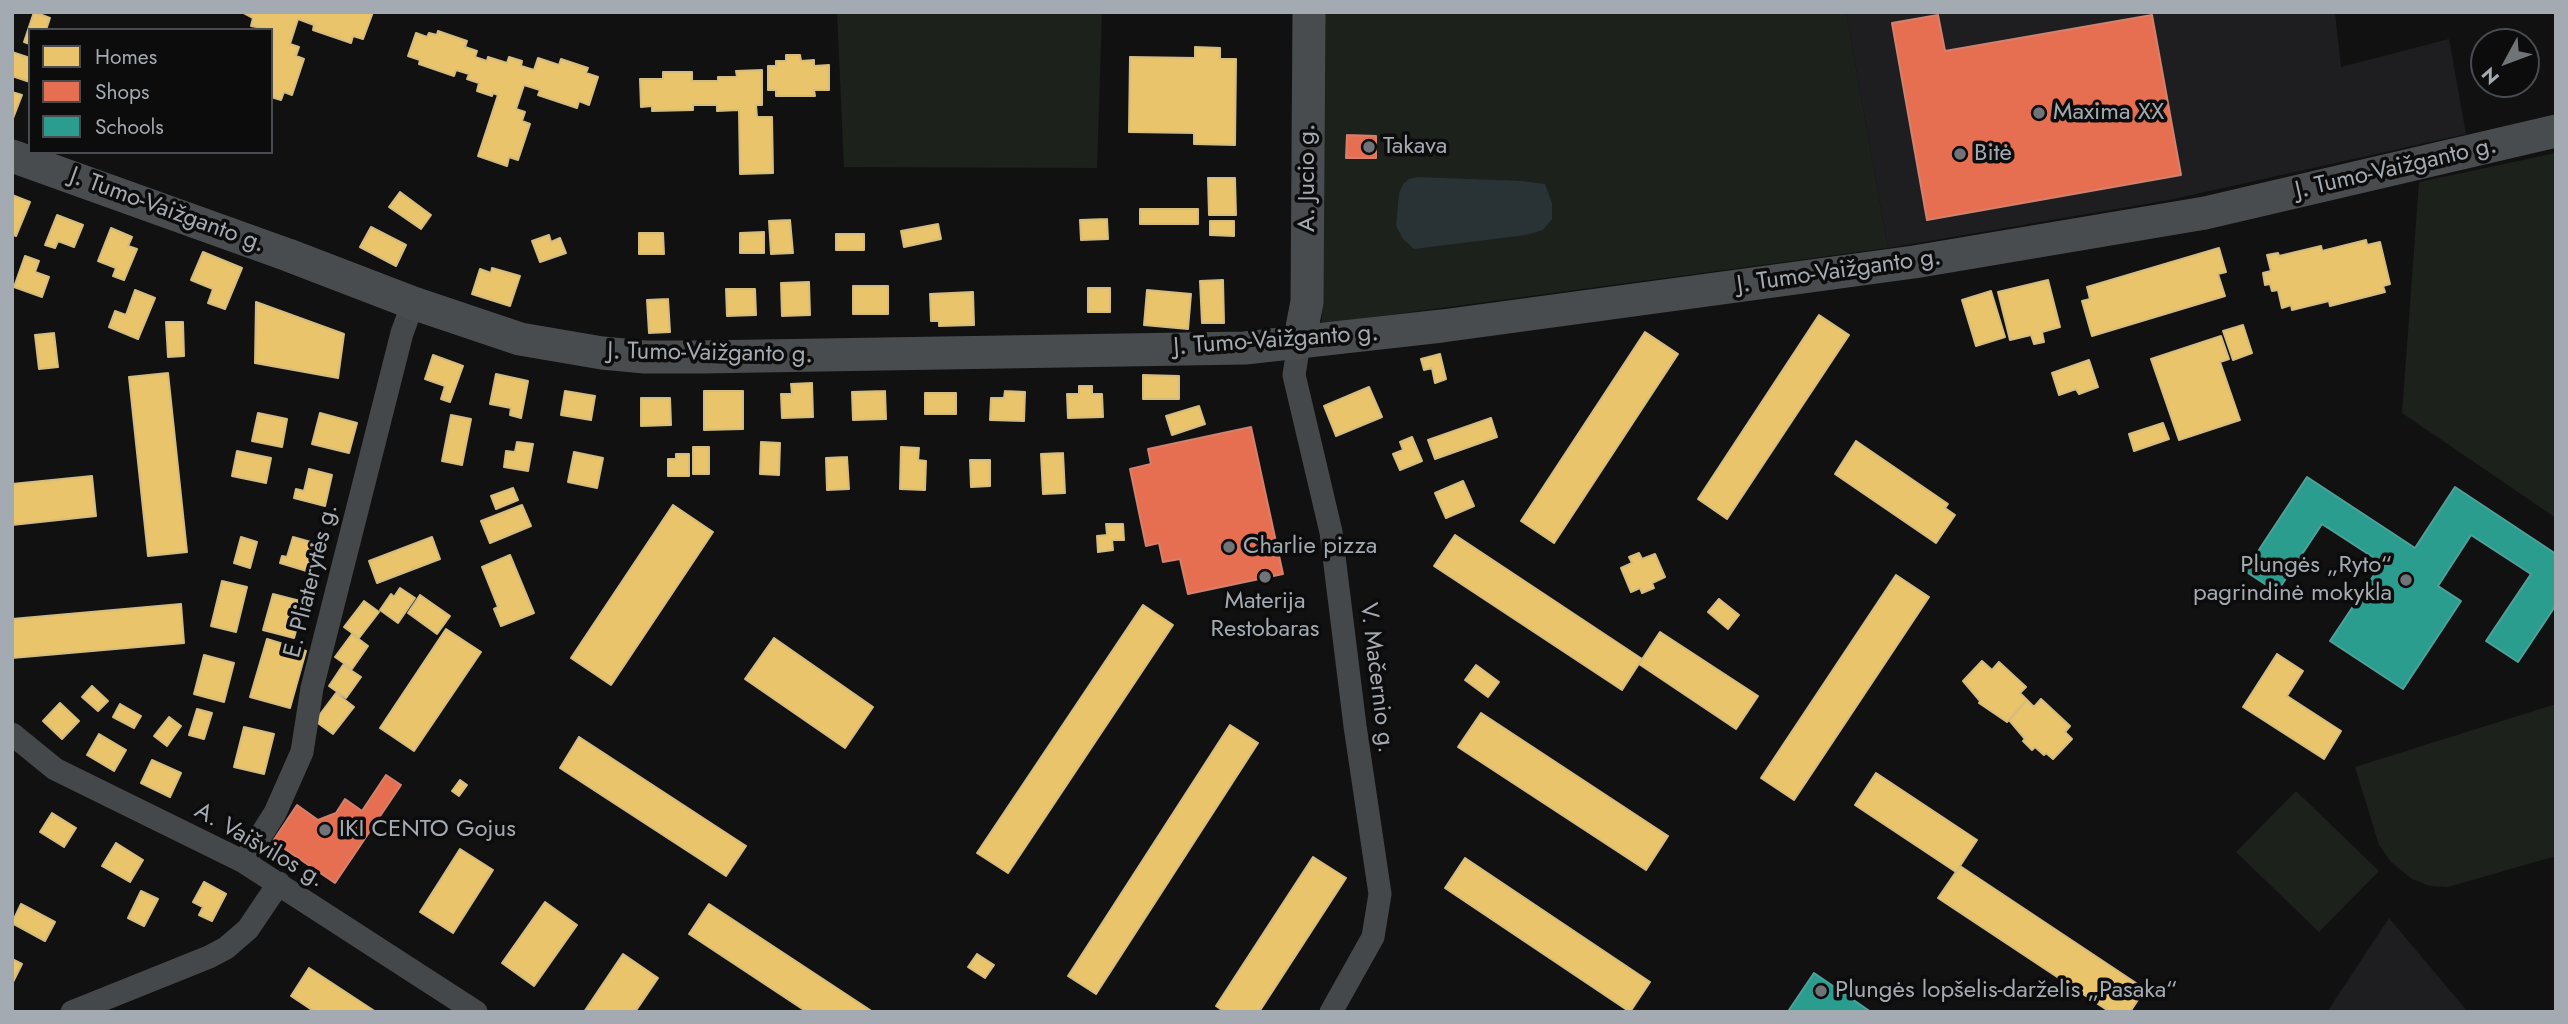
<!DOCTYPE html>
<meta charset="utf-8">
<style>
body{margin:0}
#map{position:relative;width:2568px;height:1024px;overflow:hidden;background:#111112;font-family:Jost,sans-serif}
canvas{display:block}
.frame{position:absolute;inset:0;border:14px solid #a3aab1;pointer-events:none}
.legend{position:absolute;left:28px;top:28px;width:245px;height:126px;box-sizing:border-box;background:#0c0c0d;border:2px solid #484b4f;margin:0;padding:9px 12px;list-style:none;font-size:21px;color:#a3aab1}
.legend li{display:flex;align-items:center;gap:14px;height:35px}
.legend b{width:35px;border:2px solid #484b4f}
.north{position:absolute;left:2470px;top:28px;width:70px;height:70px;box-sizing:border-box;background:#0c0c0d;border:2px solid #484b4f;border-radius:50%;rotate:229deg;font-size:19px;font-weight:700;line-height:28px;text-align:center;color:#a3aab1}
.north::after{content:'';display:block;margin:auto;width:24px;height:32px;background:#707479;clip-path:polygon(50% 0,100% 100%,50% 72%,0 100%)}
</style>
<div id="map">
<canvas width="2568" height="1024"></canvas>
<div class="frame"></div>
<ul class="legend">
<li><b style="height:19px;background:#e9c46a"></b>Homes</li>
<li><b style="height:19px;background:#e76f51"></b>Shops</li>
<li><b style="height:19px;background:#2a9d8f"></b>Schools</li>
</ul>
<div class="north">N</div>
</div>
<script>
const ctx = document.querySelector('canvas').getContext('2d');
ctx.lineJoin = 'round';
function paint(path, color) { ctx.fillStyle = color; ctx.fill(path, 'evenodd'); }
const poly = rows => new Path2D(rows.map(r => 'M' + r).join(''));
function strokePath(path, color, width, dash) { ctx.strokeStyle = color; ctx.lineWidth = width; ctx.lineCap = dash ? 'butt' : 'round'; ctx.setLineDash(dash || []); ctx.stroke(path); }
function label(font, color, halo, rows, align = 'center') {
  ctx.font = font + ' Jost,sans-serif'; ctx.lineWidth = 7; ctx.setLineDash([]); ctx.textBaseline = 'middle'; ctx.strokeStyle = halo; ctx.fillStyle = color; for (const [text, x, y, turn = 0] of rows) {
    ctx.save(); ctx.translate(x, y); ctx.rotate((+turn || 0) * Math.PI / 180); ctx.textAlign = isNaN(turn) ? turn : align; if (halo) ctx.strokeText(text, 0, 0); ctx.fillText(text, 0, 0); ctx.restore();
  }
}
paint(poly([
 [1846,12,2335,12,2341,67,2449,39,2466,134,2169,200,1888,248],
 [2389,918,2468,1012,2327,1012]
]), '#1e1e20');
paint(poly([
 [837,12,1102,12,1097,168,844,167],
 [1322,12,1846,12,1888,248,1322,324],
 [2556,153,2556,518,2402,413,2419,182],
 [2556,704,2556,856,2448,887,2430,886,2412,879,2391,862,2379,845,2355,767],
 [2296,791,2379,871,2319,932,2236,852]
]), '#1c211c');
paint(poly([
 [1417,177,1522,181,1545,184,1552,203,1552,219,1543,230,1526,235,1414,249,1403,239,1396,226,1399,194,1403,184,1409,179]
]), '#293235');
const homes = poly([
 [34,12,50,18,46,30,30,30,30,44,24,42,34,12],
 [242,12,373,12,363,39,353,36,351,43,313,30,314,25,298,19,290,44,299,47,296,56,304,59,292,95,284,92,281,100,271,97,273,30,251,26,253,18,242,12],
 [438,31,467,41,465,47,477,51,475,57,487,61,488,57,507,63,509,57,522,61,521,66,534,70,538,58,559,65,561,59,588,68,586,73,598,77,589,105,579,101,577,108,538,95,540,90,524,85,516,109,525,112,522,121,530,124,518,160,509,157,507,166,478,156,498,95,493,93,492,96,477,91,479,83,467,79,469,74,456,70,454,76,419,64,420,60,408,56,416,33,427,37,429,33,437,35,438,31],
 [1195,47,1220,48,1220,59,1236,59,1235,145,1194,144,1194,133,1129,132,1130,57,1195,58,1195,47],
 [12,52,30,58,30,82,12,76,12,52],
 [786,55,800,55,801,61,814,60,814,66,829,65,829,90,814,90,815,96,776,96,776,90,768,90,768,66,776,66,776,61,786,61,786,55],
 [762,70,762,105,756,105,757,117,772,117,773,173,740,174,739,110,717,111,717,105,693,105,693,110,652,111,652,106,641,107,640,79,663,79,663,72,692,72,692,81,718,81,718,77,737,77,736,71,762,70],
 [12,92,22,95,12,121,12,92],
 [1208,178,1235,178,1236,215,1209,215,1208,178],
 [400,192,431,215,421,229,389,207,400,192],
 [12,195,30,202,16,236,12,234,12,195],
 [1140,209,1198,209,1198,224,1140,224,1140,209],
 [57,215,83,225,74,247,58,241,55,248,45,245,57,215],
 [1107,219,1108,239,1081,240,1080,220,1107,219],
 [790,220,793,253,771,254,769,221,790,220],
 [1210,221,1234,221,1234,236,1210,235,1210,221],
 [938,224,941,239,904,247,901,231,938,224],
 [371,227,406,245,396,266,360,247,371,227],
 [111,228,132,237,128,246,137,249,124,280,113,276,116,268,98,261,111,228],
 [764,232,764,253,740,253,740,233,764,232],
 [639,233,663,233,664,254,639,254,639,233],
 [836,234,864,234,864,250,836,250,836,234],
 [549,235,551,242,560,238,566,253,540,262,532,241,549,235],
 [2366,240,2367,245,2380,242,2390,284,2383,286,2385,292,2330,306,2329,301,2292,310,2291,305,2282,308,2278,290,2272,291,2270,284,2265,285,2263,273,2271,271,2267,255,2278,253,2279,256,2321,246,2322,251,2366,240],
 [2219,248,2226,272,2218,274,2225,296,2092,336,2082,301,2090,299,2087,287,2219,248],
 [203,252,242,268,225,309,208,303,213,289,191,280,203,252],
 [25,256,39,261,35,272,49,277,42,297,14,287,25,256],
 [492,268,520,276,510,306,472,294,480,269,491,273,492,268],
 [1223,280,1224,323,1202,323,1200,281,1223,280],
 [2048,280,2060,327,2042,332,2044,342,2034,344,2031,335,2010,340,1998,292,2048,280],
 [809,282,810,315,782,316,781,283,809,282],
 [853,286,888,286,888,314,853,314,853,286],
 [1088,288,1110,288,1110,312,1088,312,1088,288],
 [726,289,755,289,756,315,727,316,726,289],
 [135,290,155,298,138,339,109,327,115,311,126,315,135,290],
 [1147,290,1191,294,1188,329,1144,325,1147,290],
 [1991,291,2005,337,1976,346,1962,300,1991,291],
 [973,292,974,325,939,326,939,321,931,321,930,294,973,292],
 [668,299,670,332,649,333,647,300,668,299],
 [256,302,344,334,338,378,255,363,256,302],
 [1819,315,1849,335,1727,519,1698,499,1819,315],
 [166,322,183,322,184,356,168,357,166,322],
 [2243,325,2252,353,2233,360,2223,331,2243,325],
 [1645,332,1678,354,1554,543,1521,521,1645,332],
 [54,333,58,367,39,369,35,335,54,333],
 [2221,336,2229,359,2220,362,2240,420,2179,440,2151,359,2221,336],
 [1440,354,1446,379,1435,383,1432,368,1424,370,1421,359,1440,354],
 [433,355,463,366,450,402,441,399,445,386,425,379,433,355],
 [2089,360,2098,387,2079,394,2076,389,2059,395,2052,373,2089,360],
 [168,373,187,552,148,556,129,377,168,373],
 [496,374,528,381,521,418,510,415,511,408,490,404,496,374],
 [1143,375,1179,376,1179,399,1143,399,1143,375],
 [812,383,813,417,782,418,781,394,792,394,791,384,812,383],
 [1079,386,1092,386,1092,394,1102,394,1103,417,1068,418,1067,394,1079,394,1079,386],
 [1369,387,1382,417,1336,436,1324,406,1369,387],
 [565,391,595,396,591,420,561,415,565,391],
 [704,391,743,391,743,429,704,430,704,391],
 [885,391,886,419,853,420,852,392,885,391],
 [1005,391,1025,392,1024,421,990,420,991,398,1004,398,1005,391],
 [925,393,956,393,956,414,925,414,925,393],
 [641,398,670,398,671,425,641,426,641,398],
 [1199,406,1205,424,1172,435,1166,416,1199,406],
 [258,413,287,419,282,447,252,441,258,413],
 [320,413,357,423,349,453,312,444,320,413],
 [451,415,471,419,462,465,442,461,451,415],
 [1491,418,1497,437,1435,459,1428,440,1491,418],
 [2163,423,2169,439,2134,451,2129,434,2163,423],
 [1412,437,1422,461,1400,470,1393,454,1403,450,1400,442,1412,437],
 [1856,441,1948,504,1945,508,1955,515,1936,543,1835,474,1856,441],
 [517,442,533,444,528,471,504,467,506,451,515,452,517,442],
 [761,442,780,443,779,475,760,474,761,442],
 [693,447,709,447,709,474,693,474,693,447],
 [901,447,919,448,918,460,926,461,925,490,900,489,901,447],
 [237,451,271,458,266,483,232,476,237,451],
 [574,452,603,458,597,488,568,482,574,452],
 [1063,453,1065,493,1043,494,1041,454,1063,453],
 [676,454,689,454,689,476,668,476,668,459,676,459,676,454],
 [847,457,849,489,827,490,826,458,847,457],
 [970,460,990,460,990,486,971,487,970,460],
 [309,469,332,475,325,506,294,498,296,489,304,491,309,469],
 [92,476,96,516,12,525,12,484,92,476],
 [1463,481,1474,506,1446,518,1435,493,1463,481],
 [513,488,518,500,496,509,491,496,513,488],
 [522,505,531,526,490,543,481,521,522,505],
 [673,505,713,532,611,685,571,658,673,505],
 [1106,524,1123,524,1124,540,1112,540,1113,550,1098,552,1097,536,1107,535,1106,524],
 [1455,535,1642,659,1622,690,1434,566,1455,535],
 [241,537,257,542,250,568,234,563,241,537],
 [293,537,318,544,310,572,280,563,282,556,287,557,293,537],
 [432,537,440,559,377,583,369,561,432,537],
 [1639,553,1642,559,1655,554,1665,577,1652,583,1654,588,1642,593,1640,588,1631,592,1621,568,1632,563,1629,557,1639,553],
 [510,555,534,613,501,626,494,609,498,607,482,567,510,555],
 [1896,575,1929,597,1794,800,1761,778,1896,575],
 [222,581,247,587,236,632,211,626,222,581],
 [400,588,415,598,398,623,380,610,391,594,394,597,400,588],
 [273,594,304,602,294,638,263,630,273,594],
 [420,595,450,616,437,634,408,613,420,595],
 [1719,599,1739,615,1728,629,1708,612,1719,599],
 [364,601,379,612,359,638,344,627,364,601],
 [181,604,184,643,12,658,12,619,181,604],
 [1143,605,1173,625,1008,873,977,853,1143,605],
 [446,629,481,652,414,751,380,728,446,629],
 [1660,632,1758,696,1736,729,1639,664,1660,632],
 [352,634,368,646,352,669,335,657,352,634],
 [774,638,873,707,845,748,745,679,774,638],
 [267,639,306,651,290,708,250,697,267,639],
 [2277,654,2303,671,2287,696,2341,731,2324,759,2243,707,2277,654],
 [204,655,234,663,224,702,194,694,204,655],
 [1982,661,1992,670,1999,662,2026,687,2020,693,2027,700,2007,722,1979,703,1980,701,1963,681,1982,661],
 [343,665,361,677,346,698,329,686,343,665],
 [1476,665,1499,682,1488,697,1465,680,1476,665],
 [92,686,108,701,98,711,82,697,92,686],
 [336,693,354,707,333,734,315,721,336,693],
 [2041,699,2070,726,2065,732,2072,739,2053,759,2046,753,2044,755,2035,747,2032,750,2023,741,2025,739,2009,720,2027,700,2034,707,2041,699],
 [60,703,79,721,62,739,43,721,60,703],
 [120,704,141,716,134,728,113,717,120,704],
 [197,709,212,713,204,739,189,735,197,709],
 [1481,713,1668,836,1646,870,1458,747,1481,713],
 [169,717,181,726,167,746,154,736,169,717],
 [1230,725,1258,743,1096,994,1068,976,1230,725],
 [244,727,274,734,264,774,234,767,244,727],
 [99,734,126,750,114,771,87,755,99,734],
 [579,737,746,846,726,876,560,768,579,737],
 [152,760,181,773,170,797,141,783,152,760],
 [1876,773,1977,840,1956,872,1855,805,1876,773],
 [460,780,467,785,459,796,452,791,460,780],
 [52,813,76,828,64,847,40,832,52,813],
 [116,843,143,860,130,882,102,866,116,843],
 [460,849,493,870,453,933,420,912,460,849],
 [1313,857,1346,878,1259,1012,1225,1012,1216,1006,1313,857],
 [1465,858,1650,982,1630,1012,1445,888,1465,858],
 [1960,866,2145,989,2130,1012,2110,1012,1938,898,1960,866],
 [204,882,226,894,212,921,199,915,203,907,193,902,204,882],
 [141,891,158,899,144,926,128,918,141,891],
 [545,902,577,925,534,986,502,963,545,902],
 [21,904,55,922,45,941,12,923,21,904],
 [709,904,873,1012,807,1012,689,934,709,904],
 [623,954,658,978,635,1012,584,1012,623,954],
 [977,954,994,965,985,978,968,967,977,954],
 [12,959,22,964,12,984,12,959],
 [309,968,376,1012,315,1012,291,996,309,968]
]);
paint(homes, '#e9c46a');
strokePath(homes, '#d4bc7f', 2);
const shops = poly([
 [1938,15,1945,51,2152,15,2181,175,1927,220,1892,23,1938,15],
 [1347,135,1376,136,1376,158,1346,158,1347,135],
 [1251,427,1283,574,1188,594,1180,559,1163,562,1159,543,1146,546,1130,469,1151,464,1148,449,1251,427],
 [386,775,401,785,335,883,273,841,297,805,318,820,336,813,345,799,362,811,386,775]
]);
paint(shops, '#e76f51');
strokePath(shops, '#d3816e', 2);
const schools = poly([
 [2307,477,2415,548,2455,487,2556,554,2556,605,2518,662,2486,641,2531,574,2471,535,2438,586,2461,601,2403,689,2330,641,2382,563,2322,524,2277,592,2245,571,2307,477],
 [1814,973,1871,1012,1792,1012,1789,1010,1814,973]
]);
paint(schools, '#2a9d8f');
strokePath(schools, '#4ea199', 2);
strokePath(poly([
 [1299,343,1294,375,1331,532,1355,726,1380,894,1373,937,1331,1012],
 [12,734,55,769,244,862,476,1012],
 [244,862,275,813,302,752,312,688,402,333,413,303],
 [72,1012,209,957,226,948,248,929,279,883]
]), '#45484a', 23);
strokePath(poly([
 [12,156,288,255,413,303,520,339,602,353,645,357,701,357,1245,348,1442,326,1914,262,2205,213,2556,131],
 [1299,343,1307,302,1309,12]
]), '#494c4e', 33);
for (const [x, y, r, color] of [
 [2039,113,7,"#707479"],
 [1369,147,7,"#707479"],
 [1960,154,7,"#707479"],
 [1229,547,7,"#707479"],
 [1265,577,7,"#707479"],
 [2406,580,7,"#707479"],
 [325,830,7,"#707479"],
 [1821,991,7,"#707479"]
]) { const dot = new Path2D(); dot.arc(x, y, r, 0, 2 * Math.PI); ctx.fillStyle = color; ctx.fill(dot); strokePath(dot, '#0c0c0d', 2.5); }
label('24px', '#a3aab1', '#0c0c0d', [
 ["Maxima XX",2053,113],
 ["Takava",1383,147],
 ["Bitė",1974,154],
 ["Charlie pizza",1243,547],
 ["Plungės „Ryto“",2392,566,"right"],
 ["pagrindinė mokykla",2392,594,"right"],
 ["Materija",1265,602,"center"],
 ["Restobaras",1265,630,"center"],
 ["IKI CENTO Gojus",339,830],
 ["Plungės lopšelis-darželis „Pasaka“",1835,991]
], 'left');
label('24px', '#a3aab1', '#0c0c0d', [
 ["J. Tumo-Vaižganto g.",2396,169,-13],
 ["A. Jucio g.",1308,178,-90],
 ["J. Tumo-Vaižganto g.",167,211,20],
 ["J. Tumo-Vaižganto g.",1839,272,-8],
 ["J. Tumo-Vaižganto g.",1276,341,-4],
 ["J. Tumo-Vaižganto g.",710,354,1],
 ["E. Pliaterytės g.",312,581,-76],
 ["V. Mačernio g.",1376,678,83],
 ["A. Vaišvilos g.",259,846,30]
]);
</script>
